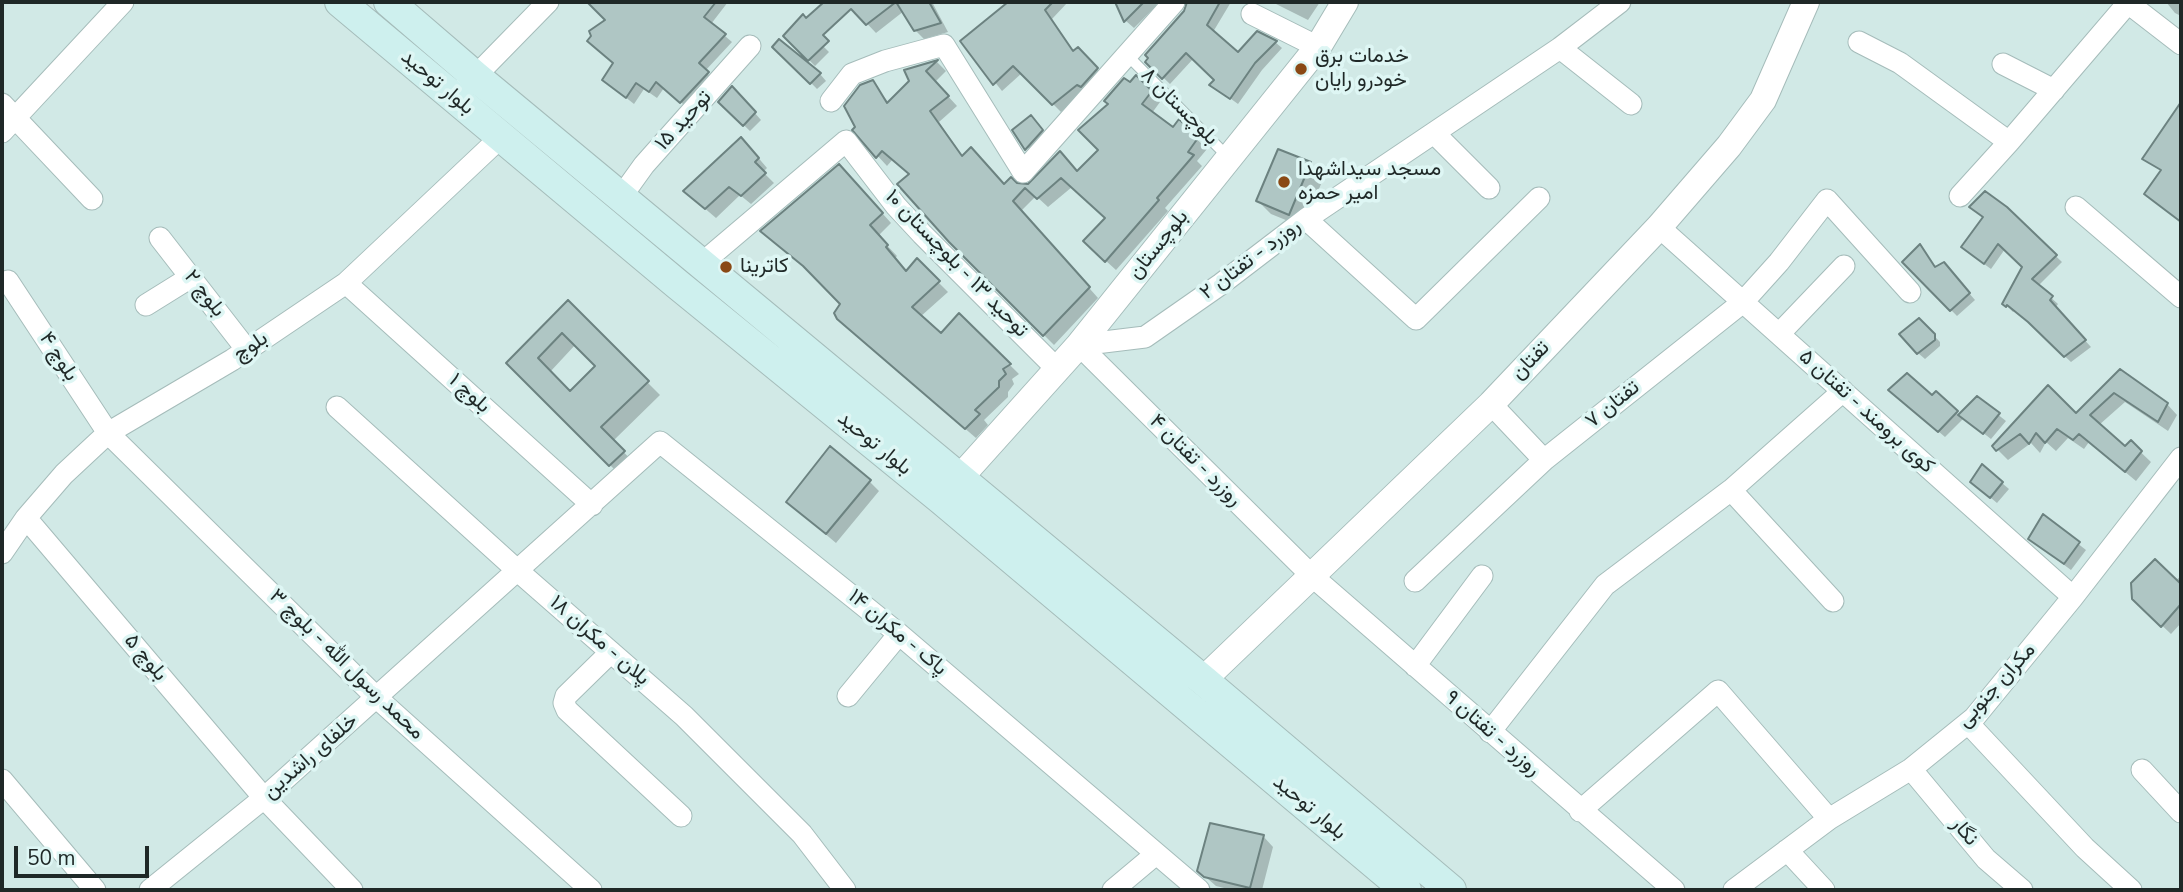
<!DOCTYPE html>
<meta charset="utf-8">
<style>
body{margin:0}
#map{position:relative;width:2183px;height:892px;overflow:hidden;background:#d1e9e6;font-family:"Nunito Sans",sans-serif}
canvas{display:block}
.frame{position:absolute;inset:0;border:4px solid #1f2827;pointer-events:none}
.scale{position:absolute;left:14px;top:846px;width:135px;height:32px;box-sizing:border-box;border:4px solid #1f2827;border-top:0;padding-left:9px;font-size:21px;line-height:24px;white-space:nowrap;color:#1f2827;-webkit-text-stroke:5px #def6f4;paint-order:stroke}
</style>
<div id="map">
<canvas width="2183" height="892"></canvas>
<div class="frame"></div>
<div class="scale">50 m</div>
</div>
<script>
const ctx = document.querySelector('canvas').getContext('2d');
ctx.lineJoin = 'round';
function paint(path, color) { ctx.fillStyle = color; ctx.fill(path, 'evenodd'); }
const poly = rows => new Path2D(rows.map(r => 'M' + r).join(''));
function strokePath(path, color, width, dash) { ctx.strokeStyle = color; ctx.lineWidth = width; ctx.lineCap = dash ? 'butt' : 'round'; ctx.setLineDash(dash || []); ctx.stroke(path); }
function label(font, color, halo, rows, align = 'center') {
  ctx.font = font + ' "Nunito Sans",Vazirmatn,sans-serif'; ctx.lineWidth = 7; ctx.setLineDash([]); ctx.textBaseline = 'middle'; ctx.strokeStyle = halo; ctx.fillStyle = color; for (const [text, x, y, turn = 0] of rows) {
    ctx.save(); ctx.translate(x, y); ctx.rotate((+turn || 0) * Math.PI / 180); ctx.textAlign = isNaN(turn) ? turn : align; if (halo) ctx.strokeText(text, 0, 0); ctx.fillText(text, 0, 0); ctx.restore();
  }
}
paint(poly([
 [589,2,676,4,728,2,711,24,732,42,705,71,715,81,689,109,664,88,657,98,644,89,634,104,604,80,615,63,607,20],
 [863,2,932,2,948,32,924,39,915,30,904,11,876,33,855,11],
 [1011,2,1068,2,1052,19,1074,52,1078,49,1105,77,1061,112,1022,73,1002,91,962,41],
 [1121,2,1155,2,1157,5,1134,28,1126,21,1119,6],
 [1188,2,1231,2,1213,32,1238,54,1275,42,1282,48,1262,70,1238,104,1212,85,1217,80,1193,59,1170,84,1147,62,1185,12],
 [1272,2,1320,2,1308,20],
 [2166,2,2181,2,2181,16,2175,13],
 [785,36,823,46,829,52,815,66],
 [779,42,820,74,826,81,817,89,775,46],
 [937,62,946,71,935,82,957,106,939,122,963,157,1005,186,1029,186,1077,173,1100,150,1136,78,1160,102,1152,113,1173,129,1179,122,1207,149,1197,161,1202,166,1165,208,1168,211,1116,270,1094,250,1107,219,1072,187,1048,207,1036,196,1021,211,1098,298,1054,345,950,241,911,175,893,159,887,166,854,130,872,82,889,103,911,82,906,71],
 [738,94,761,120,750,131,720,102],
 [2181,104,2181,222,2153,200,2162,171,2145,158],
 [1040,127,1052,141,1036,158,1015,130],
 [750,148,767,168,763,172,774,183,751,204,740,195,716,218,695,200],
 [1279,151,1310,164,1324,177,1303,227,1271,214,1258,201],
 [849,176,891,223,878,236,897,256,895,258,907,272,917,261,948,292,920,317,941,335,959,315,1019,374,1012,379,1014,384,1008,392,1008,397,984,420,988,425,976,438,849,329,842,304,814,274,762,232],
 [1971,207,2006,209,2062,262,2038,286,2058,304,2055,308,2091,347,2071,362,2015,310,2013,312,2005,304,2024,267,2005,249,1991,269,1969,253,1984,218],
 [1920,247,1937,269,1950,271,1975,300,1957,316,1904,262],
 [568,303,660,395,613,441,636,465,623,478,508,363],
 [576,344,598,366,570,393,550,372],
 [1919,320,1940,342,1940,346,1925,359,1918,353],
 [2121,371,2167,404,2177,415,2168,431,2125,402,2099,425,2125,449,2131,443,2151,462,2136,481,2089,442,2084,449,2068,438,2056,451,2046,442,2040,453,2031,443,2008,460,1994,446,2048,387,2076,415],
 [1936,393,1960,416,1977,398,2006,421,1991,439,1964,418,1945,437,1897,396,1932,397],
 [1982,466,2009,489,1997,503,1979,488],
 [869,481,879,491,836,543,798,511],
 [2044,517,2086,550,2071,570,2037,545],
 [2181,576,2181,623,2171,634,2134,599,2175,581],
 [1263,836,1273,847,1262,890,1232,890,1216,886,1199,871]
]), '#0003');
const building = poly([
 [587,2,716,2,704,17,726,34,699,63,709,72,680,103,656,82,649,92,636,83,626,98,602,80,613,63,587,41,591,36,589,31,605,20,587,2],
 [824,2,896,2,866,25,851,9,823,35,829,41,808,61,783,36,803,14,806,18,824,2],
 [896,2,929,2,941,23,914,31,896,2],
 [1008,2,1053,2,1045,10,1073,51,1078,47,1098,68,1081,87,1077,85,1052,105,1013,66,993,85,960,41,1008,2],
 [1115,2,1144,2,1124,22,1115,2],
 [1187,2,1220,2,1207,25,1238,52,1257,31,1277,41,1255,63,1230,99,1209,85,1214,80,1186,53,1162,79,1145,62,1148,58,1145,55,1184,11,1187,2],
 [779,39,821,73,810,84,772,47,779,39],
 [938,60,926,71,949,96,930,111,962,156,971,147,1004,184,1011,177,1017,183,1028,184,1060,151,1077,171,1098,150,1078,130,1108,104,1104,101,1124,78,1130,82,1136,75,1152,91,1142,104,1173,127,1179,119,1198,138,1188,152,1194,155,1157,198,1159,200,1105,262,1083,241,1105,218,1061,178,1037,199,1025,188,1013,201,1090,287,1043,336,949,242,897,184,909,174,882,151,876,158,852,130,855,127,844,106,860,85,873,80,887,103,909,81,904,70,938,60],
 [732,86,756,112,743,126,718,102,732,86],
 [2181,102,2181,222,2144,194,2161,170,2142,159,2181,102],
 [1031,115,1043,130,1025,150,1012,130,1031,115],
 [741,137,759,158,755,162,766,173,741,196,729,187,705,209,683,191,741,137],
 [1278,149,1311,162,1289,215,1256,201,1278,149],
 [839,164,883,213,870,225,888,245,886,247,906,271,917,258,940,281,912,307,941,333,959,313,1011,364,1003,369,1006,374,999,381,999,387,975,410,980,414,965,429,837,319,834,313,840,304,803,266,760,231,839,164],
 [1985,191,2007,207,2057,255,2032,279,2053,296,2050,300,2086,340,2064,357,2028,322,2007,305,2006,307,2002,304,2022,267,1998,244,1984,264,1961,247,1983,217,1969,207,1985,191],
 [1920,244,1935,267,1944,262,1970,293,1950,311,1902,262,1920,244],
 [568,300,649,381,601,427,625,451,609,466,506,363,568,300],
 [562,333,595,366,570,391,538,358,562,333],
 [1919,318,1935,334,1935,340,1917,354,1899,334,1919,318],
 [2120,369,2168,403,2158,422,2114,393,2090,415,2125,446,2131,440,2142,451,2125,472,2079,434,2073,440,2057,429,2045,443,2036,433,2029,444,2020,434,1996,451,1992,446,2048,385,2076,413,2120,369],
 [1907,373,1932,395,1936,391,1958,411,1938,432,1888,390,1907,373],
 [1977,396,2000,413,1983,434,1958,415,1977,396],
 [830,446,871,480,826,534,786,502,830,446],
 [1982,464,2003,482,1990,498,1970,482,1982,464],
 [2043,514,2080,542,2064,564,2028,539,2043,514],
 [2155,559,2181,584,2181,604,2161,627,2132,599,2131,583,2155,559],
 [1210,823,1264,835,1250,888,1204,877,1197,871,1210,823]
]);
paint(building, '#afc6c4');
strokePath(building, '#6c8280', 2);
const service = poly([
 [1128,56,1228,157]
]);
const minor = poly([
 [1252,14,1318,47],
 [1859,42,1900,63,2009,142,2128,3,2181,44],
 [1560,48,1631,104],
 [2003,64,2054,90],
 [455,97,548,2],
 [831,101,852,74,885,61,944,45,1023,172,1174,2],
 [2,104,92,199],
 [2,132,123,2],
 [1434,133,1489,188],
 [1960,196,2009,142],
 [621,197,644,165,750,46],
 [2076,207,2181,297],
 [1306,219,1416,319,1539,198],
 [1659,227,2073,597],
 [160,238,247,350],
 [701,264,846,141,896,206,922,234,1057,369],
 [8,281,108,433,377,698,591,890],
 [346,283,592,505],
 [146,305,191,277],
 [1779,334,1844,266],
 [1079,345,1312,576,1674,890],
 [1079,345,1145,337,1221,284,1306,219,1560,48,1620,2],
 [1491,404,1544,460,1743,302,1779,262,1827,200,1910,292],
 [337,407,518,571,684,716,802,834,845,890],
 [26,518,264,798,352,890],
 [2,553,26,518,64,474,108,433,232,360,346,283,501,137],
 [1415,581,1544,460],
 [1833,601,1731,490,1843,391],
 [611,652,566,696,564,703,567,710,681,816],
 [1415,666,1482,576],
 [848,696,899,634],
 [1968,723,2085,848,2131,890],
 [1490,732,1605,585,1731,490],
 [1911,769,1986,859,2022,890],
 [2142,770,2181,812],
 [2,780,95,890],
 [1580,811,1718,691,1829,819],
 [1787,850,1824,890],
 [150,890,264,798,660,442,899,634,1199,890],
 [1113,890,1156,854],
 [1734,890,1829,819,1911,769,1974,718,2073,597,2181,458]
]);
const tertiary = poly([
 [947,492,1079,345,1318,47,1345,2],
 [1203,680,1491,404,1659,227,1729,146,1763,100,1806,2]
]);
const secondary = poly([
 [340,2,677,284,941,499,1406,890],
 [389,2,475,76,1203,680,1451,890]
]);
strokePath(service, '#a5bcba', 12);
strokePath(minor, '#a5bcba', 23);
strokePath(tertiary, '#a5bcba', 28);
strokePath(secondary, '#a5bcba', 32);
strokePath(service, '#fff', 10);
strokePath(minor, '#fff', 21);
strokePath(tertiary, '#fff', 26);
strokePath(secondary, '#cef0ee', 30);
for (const [x, y, r, color] of [
 [1301,69,7,"#8a4915"],
 [1284,182,7,"#8a4915"],
 [726,267,7,"#8a4915"]
]) { const dot = new Path2D(); dot.arc(x, y, r, 0, 2 * Math.PI); ctx.fillStyle = color; ctx.fill(dot); strokePath(dot, '#def6f4', 2.5); }
label('21px', '#1f2827', '#def6f4', [
 ["خدمات برق",1315,57],
 ["خودرو رایان",1315,81],
 ["مسجد سیداشهدا",1298,170],
 ["امیر حمزه",1298,194],
 ["کاترینا",740,267]
], 'left');
label('21px', '#1f2827', '#def6f4', [
 ["بلوار توحید",437,83,40],
 ["بلوچستان ۸",1179,107,45],
 ["توحید ۱۵",684,121,-48],
 ["بلوچستان",1159,245,-51],
 ["روزرد - تفتان ۲",1251,260,-37],
 ["توحید ۱۳ - بلوچستان ۱۰",956,264,46],
 ["بلوچ ۲",204,294,52],
 ["بلوچ",251,347,-34],
 ["بلوچ ۴",58,357,57],
 ["تفتان",1531,361,-46],
 ["بلوچ ۱",469,394,42],
 ["تفتان ۷",1613,405,-39],
 ["کوی برومند - تفتان ۵",1866,412,42],
 ["بلوار توحید",874,444,39],
 ["روزرد - تفتان ۴",1195,461,45],
 ["پاک - مکران ۱۴",897,633,40],
 ["پلان - مکران ۱۸",599,641,41],
 ["بلوچ ۵",145,658,50],
 ["محمد رسول الله - بلوچ ۳",346,665,44],
 ["مکران جنوبی",1997,686,-48],
 ["روزرد - تفتان ۹",1492,734,41],
 ["خلفای راشدین",311,757,-41],
 ["بلوار توحید",1309,808,40],
 ["نگار",1964,832,50]
]);
</script>
